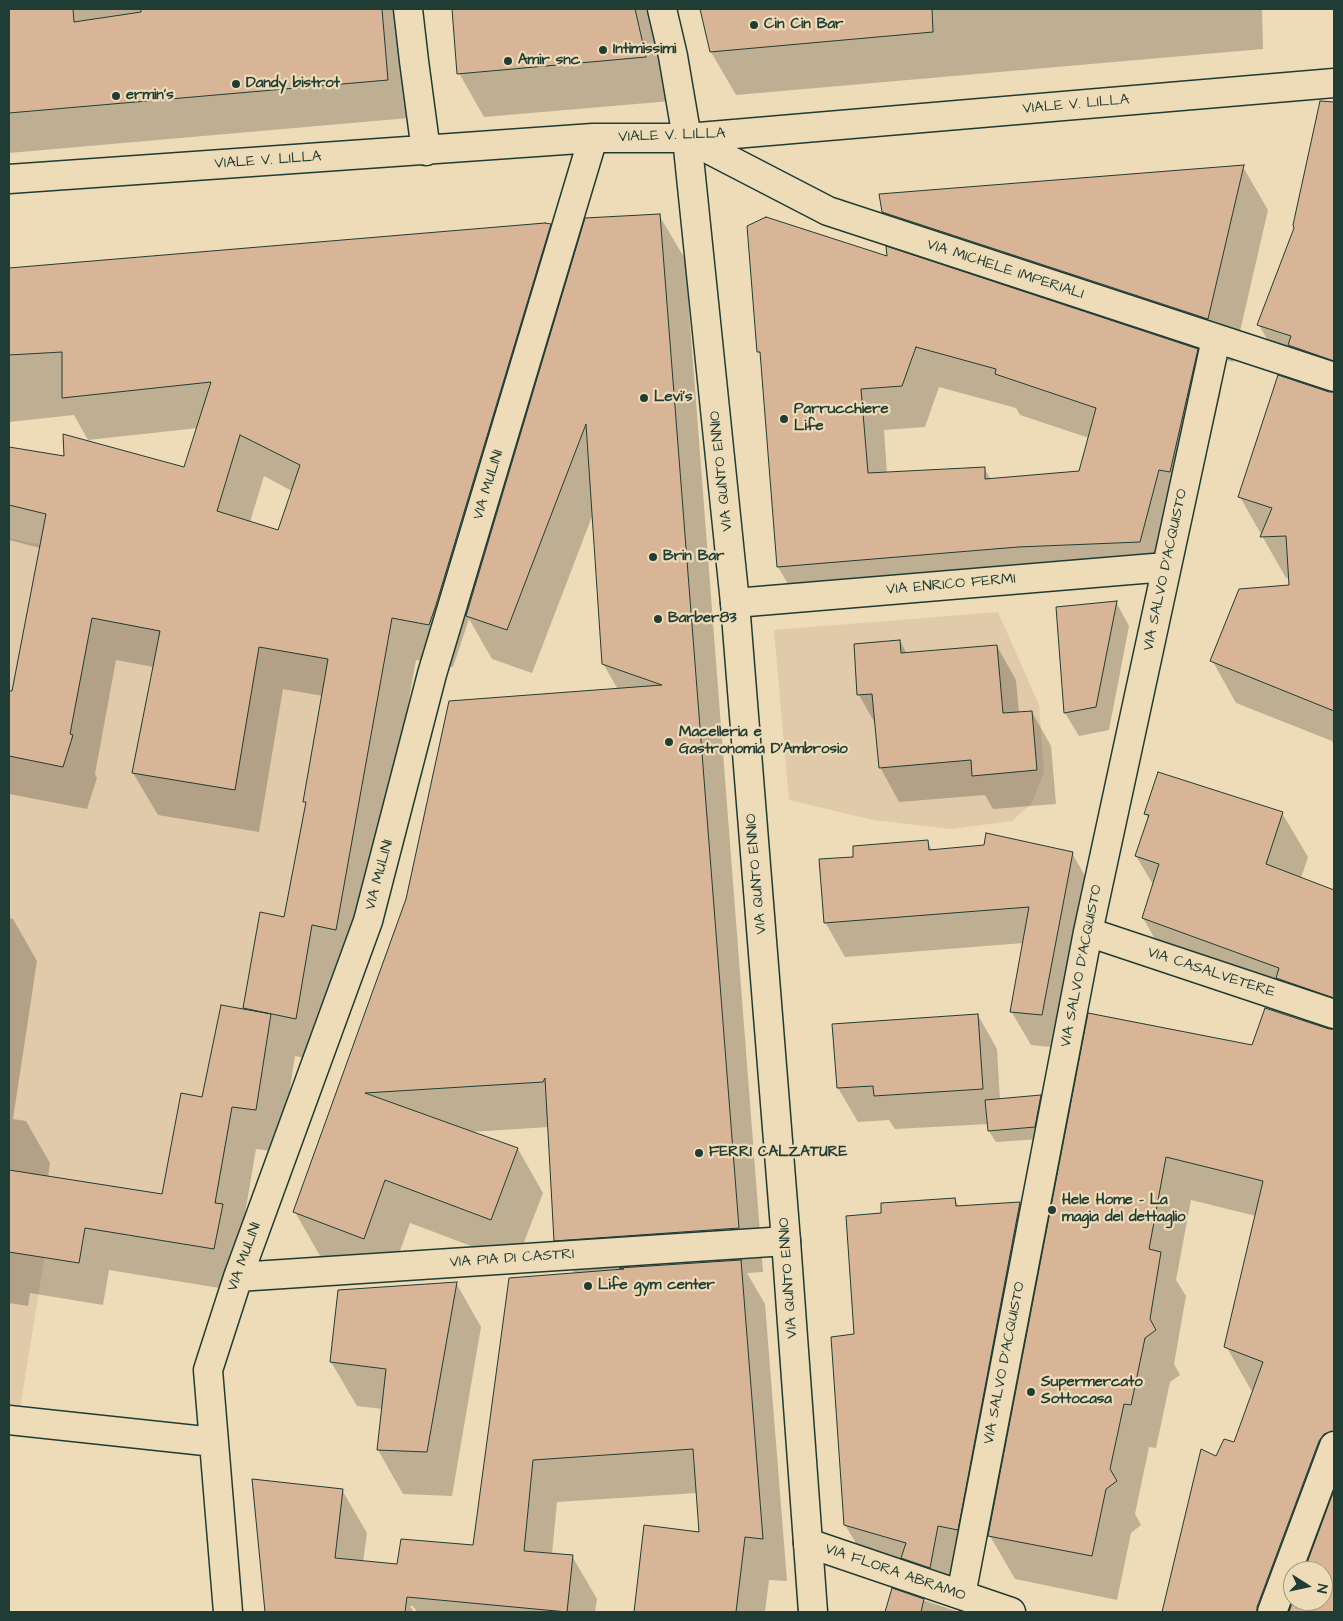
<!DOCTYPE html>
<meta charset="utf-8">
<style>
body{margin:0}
#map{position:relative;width:1343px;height:1621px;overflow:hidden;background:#eedbb8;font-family:"Architects Daughter",sans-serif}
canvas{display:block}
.frame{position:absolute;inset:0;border:10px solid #1f3d34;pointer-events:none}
.north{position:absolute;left:1283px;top:1561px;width:50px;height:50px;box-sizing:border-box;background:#eedbb8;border:1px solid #9b9c83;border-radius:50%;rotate:100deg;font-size:14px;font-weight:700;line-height:20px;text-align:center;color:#1f3d34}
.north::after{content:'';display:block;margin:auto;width:18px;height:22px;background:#1f3d34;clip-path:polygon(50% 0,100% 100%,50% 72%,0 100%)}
</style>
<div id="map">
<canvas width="1343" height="1621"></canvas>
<div class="frame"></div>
<div class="north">N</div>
</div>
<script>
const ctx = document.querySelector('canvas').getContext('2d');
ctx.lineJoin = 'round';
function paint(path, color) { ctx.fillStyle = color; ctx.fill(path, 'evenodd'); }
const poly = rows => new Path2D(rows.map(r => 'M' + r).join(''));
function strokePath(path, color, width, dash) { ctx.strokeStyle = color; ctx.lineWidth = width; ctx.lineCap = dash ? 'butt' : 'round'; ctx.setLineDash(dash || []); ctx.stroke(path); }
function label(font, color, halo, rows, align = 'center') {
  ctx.font = font + ' "Architects Daughter",sans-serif'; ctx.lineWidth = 4.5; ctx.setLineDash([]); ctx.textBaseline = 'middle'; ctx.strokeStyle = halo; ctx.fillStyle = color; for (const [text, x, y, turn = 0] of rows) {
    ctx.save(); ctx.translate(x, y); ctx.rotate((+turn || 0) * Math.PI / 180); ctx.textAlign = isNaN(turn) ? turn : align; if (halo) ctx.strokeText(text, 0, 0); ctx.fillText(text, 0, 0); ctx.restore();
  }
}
paint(poly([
 [9,538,392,618,336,930,312,925,296,1019,271,1014,256,1110,232,1107,216,1203,223,1204,214,1249,50,1223,19,1415,9,1413],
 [998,612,1039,705,1044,772,1032,803,1012,821,951,829,873,820,789,800,774,630]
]), '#e0caa9');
paint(poly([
 [9,9,400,9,409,118,9,153],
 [453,9,645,9,653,22,671,101,484,117,459,73],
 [701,9,1262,9,1263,49,736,95,711,52],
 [1334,160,1334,746,1332,741,1236,703,1212,660,1291,586,1290,578,1286,578,1240,497,1314,388,1306,374,1283,367,1259,325,1295,228,1308,162],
 [1243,167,1268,210,1233,362,1198,351,1221,391,1193,513,1182,510,1163,582,1042,588,802,608,778,567,762,357,758,351,889,258,908,255,883,212],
 [939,387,1016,408,1020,415,1089,438,1080,472,991,480,984,468,887,473,884,430,925,427],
 [659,215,685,259,763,1272,747,1273,765,1304,787,1581,769,1580,765,1612,636,1612,646,1527,701,1533,697,1493,557,1502,552,1554,572,1556,597,1599,595,1612,417,1612,413,1606,410,1606,414,1612,266,1612,254,1480,342,1490,367,1533,363,1562,399,1565,474,1547,575,1274,555,1240,549,1127,469,1132,518,1149,543,1193,516,1263,410,1223,389,1282,320,1256,295,1212,407,900,618,690,603,663,593,514,532,673,492,659,469,619,453,667,416,660,360,972,336,967,320,1061,295,1056,280,1152,256,1149,241,1237,238,1291,109,1270,103,1305,30,1293,28,1306,9,1303,9,918,13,919,37,961,13,1119,26,1121,50,1163,48,1177,163,1196,203,1099,246,1011,244,1007,285,918,307,805,305,801,323,696,283,689,259,832,158,815,133,773,154,667,116,660,95,774,97,778,87,809,9,794,9,692,13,693,40,548,9,540,9,449,65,458,185,469,198,428,88,440,74,415,9,422,9,269,545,224,550,226,573,265],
 [264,476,292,491,279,531,250,522],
 [1116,602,1129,626,1109,730,1079,736,1065,713],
 [900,641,907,654,997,646,1016,680,1019,713,1032,712,1051,746,1056,804,993,809,985,795,899,802,880,767,876,725,859,695],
 [1145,813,1282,813,1308,857,1301,878,1334,891,1334,1612,1164,1612,1202,1451,1217,1458,1235,1444,1254,1391,1251,1390,1226,1346,1256,1216,1191,1200,1176,1280,1186,1296,1174,1364,1180,1375,1170,1382,1156,1448,1149,1447,1135,1514,1141,1525,1131,1533,1117,1600,1015,1579,990,1536,1089,1014,1253,1046,1302,1021,1294,1008,1168,962,1143,918,1154,886,1136,856,1149,820],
 [1293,1571,1323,1571,1323,1601,1293,1601],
 [927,842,933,851,1072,853,1092,888,1061,1048,1031,1045,1011,1011,1024,943,845,957,825,922,855,858],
 [978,1015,997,1049,1000,1100,1040,1097,1047,1108,1041,1139,996,1142,989,1131,989,1124,895,1129,889,1120,858,1122,838,1088],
 [955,1199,959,1207,1020,1203,1039,1237,949,1600,865,1558,845,1525,855,1335,883,1214],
 [456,1283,481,1327,452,1496,403,1494,378,1450,383,1409,357,1406,331,1362],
 [893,1590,959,1612,887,1612]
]), '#0003');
const building = poly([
 [9,9,73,9,74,22,141,12,141,9,382,9,388,80,9,113,9,9],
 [452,9,635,9,646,57,457,74,452,9],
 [700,9,932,9,933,32,710,52,700,9],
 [1320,101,1334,102,1334,361,1288,345,1291,336,1257,325,1294,228,1293,225,1320,101],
 [1244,165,1208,319,882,212,879,194,1244,165],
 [660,214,739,1228,554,1241,545,1078,543,1082,365,1093,518,1148,491,1220,385,1180,364,1239,293,1212,406,899,449,701,662,685,602,664,586,424,507,630,466,616,585,218,660,214],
 [766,217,887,256,886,246,1198,349,1170,472,1159,470,1140,542,1018,547,777,567,760,352,757,352,747,226,766,217],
 [916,347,996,369,995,374,1096,408,1079,471,985,479,985,467,868,473,861,389,902,386,916,347],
 [545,223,551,224,436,605,429,625,392,618,336,930,312,925,296,1019,243,1008,260,912,284,917,306,802,303,802,328,659,259,647,235,790,132,773,160,631,92,618,70,734,73,735,63,767,9,756,9,691,12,691,46,514,9,505,9,447,64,456,63,434,184,467,211,382,62,398,62,352,9,355,9,268,545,223],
 [240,435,300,465,278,530,217,511,240,435],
 [1278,375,1329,392,1334,392,1334,711,1210,661,1239,589,1289,585,1286,536,1260,537,1272,508,1238,497,1278,375],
 [1117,601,1096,707,1064,713,1056,607,1117,601],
 [900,640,901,653,997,645,1003,713,1032,711,1037,770,972,776,971,760,879,768,872,694,857,695,854,644,900,640],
 [1158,772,1283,812,1266,864,1334,890,1334,998,1276,978,1279,968,1142,918,1159,864,1135,856,1149,815,1144,814,1158,772],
 [986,833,1073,852,1042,1015,1010,1012,1029,907,824,923,819,859,853,857,853,846,928,840,929,850,984,845,986,833],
 [221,1005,271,1014,256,1110,232,1107,215,1203,223,1204,214,1249,85,1228,79,1263,9,1252,9,1170,162,1194,181,1093,202,1097,221,1005],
 [1265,1008,1329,1029,1334,1029,1334,1431,1324,1434,1319,1441,1257,1607,1257,1612,1162,1612,1201,1449,1216,1456,1224,1439,1234,1442,1263,1362,1224,1347,1263,1181,1166,1157,1149,1249,1161,1252,1150,1319,1156,1330,1145,1338,1131,1405,1124,1404,1110,1469,1117,1481,1106,1489,1092,1556,988,1536,1088,1013,1252,1045,1265,1008],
 [978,1014,983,1089,874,1096,873,1086,837,1088,832,1024,978,1014],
 [1041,1095,1035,1127,988,1131,985,1100,1041,1095],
 [955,1198,956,1206,1020,1202,958,1530,938,1526,930,1568,901,1558,906,1543,844,1525,831,1337,854,1334,846,1216,881,1213,881,1203,955,1198],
 [741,1260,763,1539,745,1537,736,1612,634,1612,644,1525,699,1532,693,1449,533,1460,524,1551,573,1555,567,1612,407,1597,405,1612,265,1612,252,1479,343,1489,335,1558,397,1564,401,1539,473,1545,509,1278,624,1269,619,1268,741,1260],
 [457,1282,427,1452,377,1450,386,1369,330,1362,338,1290,457,1282],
 [1334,1490,1334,1612,1289,1612,1293,1600,1323,1601,1323,1571,1304,1571,1334,1490],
 [892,1588,924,1599,921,1612,885,1612,892,1588]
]);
paint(building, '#d9b598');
strokePath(building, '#1f3d34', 1);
const minor = poly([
 [408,9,414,61,426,151],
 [687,138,828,211,1334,377],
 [9,179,593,138,687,138,1334,83],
 [735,603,1166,567],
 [1088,932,1334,1014],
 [238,1277,786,1241],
 [9,1420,214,1442],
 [808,1543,1011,1612],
 [961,1595,1088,932,1216,339],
 [228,1612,208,1370,238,1277,368,921,432,674,593,138],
 [1272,1612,1334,1446]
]);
const major = poly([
 [662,9,673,56,687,138,735,603,786,1241,813,1612]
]);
strokePath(minor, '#1f3d34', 31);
strokePath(major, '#1f3d34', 31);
strokePath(minor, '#eedbb8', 28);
strokePath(major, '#eedbb8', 28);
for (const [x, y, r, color] of [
 [754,25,5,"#1f3d34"],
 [603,50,5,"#1f3d34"],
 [508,61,5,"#1f3d34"],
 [236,84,5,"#1f3d34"],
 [116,96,5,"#1f3d34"],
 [644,398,5,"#1f3d34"],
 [784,419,5,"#1f3d34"],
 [653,557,5,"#1f3d34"],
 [658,619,5,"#1f3d34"],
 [669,742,5,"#1f3d34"],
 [699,1153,5,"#1f3d34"],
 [1052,1210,5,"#1f3d34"],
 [588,1286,5,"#1f3d34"],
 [1031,1392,5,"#1f3d34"]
]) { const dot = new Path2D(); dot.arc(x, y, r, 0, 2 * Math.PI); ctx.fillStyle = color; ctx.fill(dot); strokePath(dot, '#eedbb8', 2); }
label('bold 15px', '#1f3d34', '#eedbb8', [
 ["Cin Cin Bar",764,25],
 ["Intimissimi",613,50],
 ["Amir snc",518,61],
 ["Dandy bistrot",246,84],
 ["ermin's",126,96],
 ["Levi's",654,398],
 ["Parrucchiere",794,410],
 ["Life",794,427],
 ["Brin Bar",663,557],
 ["Barber83",668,619],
 ["Macelleria e",679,733],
 ["Gastronomia D’Ambrosio",679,750],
 ["FERRI CALZATURE",709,1153],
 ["Hele Home - La",1062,1201],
 ["magia del dettaglio",1062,1218],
 ["Life gym center",598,1286],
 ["Supermercato",1041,1383],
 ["Sottocasa",1041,1400]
], 'left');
label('15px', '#1f3d34', '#eedbb8', [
 ["VIALE V. LILLA",1076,105,-5],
 ["VIALE V. LILLA",672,136,-2],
 ["VIALE V. LILLA",268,161,-4],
 ["VIA MICHELE IMPERIALI",1005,270,18],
 ["VIA QUNTO ENNIO",722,471,-96],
 ["VIA MULINI",489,485,-73],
 ["VIA SALVO D'ACQUISTO",1166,570,-78],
 ["VIA ENRICO FERMI",951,585,-5],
 ["VIA QUNTO ENNIO",757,874,-95],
 ["VIA MULINI",380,875,-75],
 ["VIA SALVO D'ACQUISTO",1082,966,-79],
 ["VIA CASALVETERE",1211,973,18],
 ["VIA MULINI",245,1257,-70],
 ["VIA PIA DI CASTRI",512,1259,-4],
 ["VIA QUNTO ENNIO",789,1278,-94],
 ["VIA SALVO D'ACQUISTO",1005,1363,-79],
 ["VIA FLORA ABRAMO",895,1573,19]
]);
</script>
